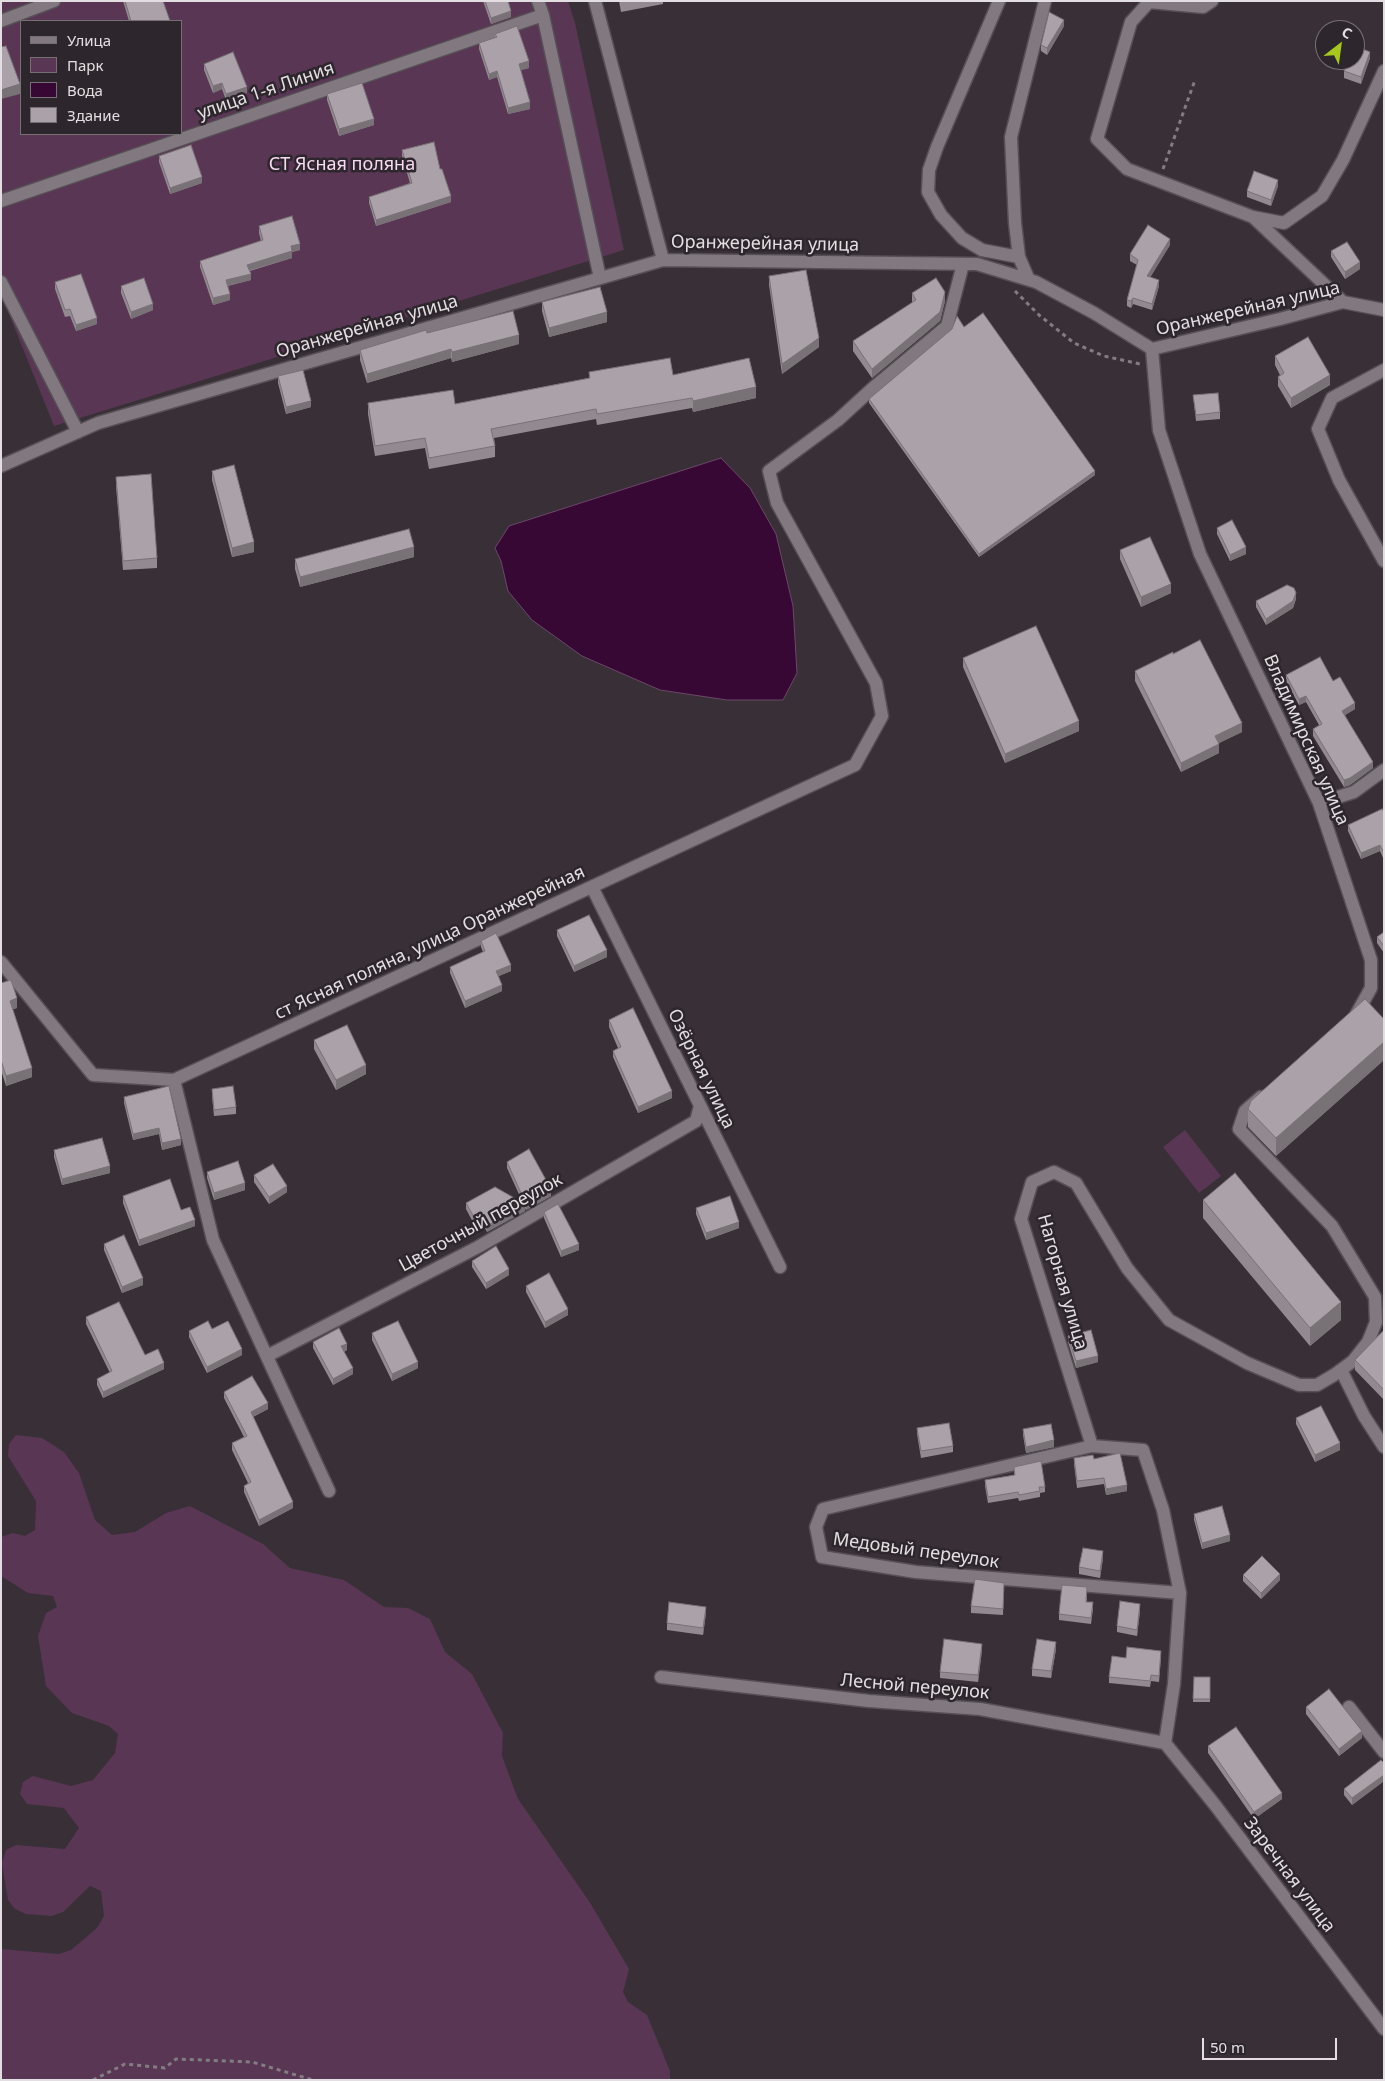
<!DOCTYPE html>
<meta charset="utf-8">
<style>
body{margin:0}
#map{position:relative;width:1385px;height:2081px;overflow:hidden;background:#383036;font-family:"Noto Sans",sans-serif}
canvas{display:block}
.frame{position:absolute;inset:0;border:2px solid #e3dee2;pointer-events:none}
.legend{position:absolute;left:20px;top:20px;width:162px;height:115px;box-sizing:border-box;background:#2d262c;border:1px solid #767075;margin:0;padding:6px 9px;list-style:none;font-size:15px;color:#e3dee2}
.legend li{display:flex;align-items:center;gap:10px;height:25px}
.legend b{width:25px;border:1px solid #767075}
.north{position:absolute;left:1315px;top:20px;width:50px;height:50px;box-sizing:border-box;background:#2d262c;border:1px solid #767075;border-radius:50%;rotate:30deg;font-size:14px;font-weight:700;line-height:20px;text-align:center;color:#e3dee2}
.north::after{content:'';display:block;margin:auto;width:18px;height:22px;background:#a8c71c;clip-path:polygon(50% 0,100% 100%,50% 72%,0 100%)}
.scale{position:absolute;left:1202px;top:2038px;width:135px;height:22px;box-sizing:border-box;border:2px solid #e3dee2;border-top:0;padding-left:6px;font-size:15px;line-height:18px;white-space:nowrap;color:#e3dee2;-webkit-text-stroke:4px #2d262c;paint-order:stroke}
</style>
<div id="map">
<canvas width="1385" height="2081"></canvas>
<div class="frame"></div>
<ul class="legend">
<li><b style="height:6px;background:#827980"></b>Улица</li>
<li><b style="height:14px;background:#583654"></b>Парк</li>
<li><b style="height:14px;background:#360833"></b>Вода</li>
<li><b style="height:14px;background:#aba1a9"></b>Здание</li>
</ul>
<div class="north">С</div>
<div class="scale">50 m</div>
</div>
<script>
const ctx = document.querySelector('canvas').getContext('2d');
ctx.lineJoin = 'round';
function paint(path, color) { ctx.fillStyle = color; ctx.fill(path, 'evenodd'); }
const poly = rows => new Path2D(rows.map(r => 'M' + r).join(''));
function strokePath(path, color, width, dash) { ctx.strokeStyle = color; ctx.lineWidth = width; ctx.lineCap = dash ? 'butt' : 'round'; ctx.setLineDash(dash || []); ctx.stroke(path); }
function label(font, color, halo, rows, align = 'center') {
  ctx.font = font + ' "Noto Sans",sans-serif'; ctx.lineWidth = 5; ctx.setLineDash([]); ctx.textBaseline = 'middle'; ctx.strokeStyle = halo; ctx.fillStyle = color; for (const [text, x, y, turn = 0] of rows) {
    ctx.save(); ctx.translate(x, y); ctx.rotate((+turn || 0) * Math.PI / 180); ctx.textAlign = isNaN(turn) ? turn : align; if (halo) ctx.strokeText(text, 0, 0); ctx.fillText(text, 0, 0); ctx.restore();
  }
}
paint(poly([
 [1,1,568,1,575,23,624,250,54,426,1,294],
 [21,21,181,21,181,134,21,134],
 [1185,1130,1221,1176,1199,1193,1163,1147],
 [16,1435,42,1438,64,1452,79,1473,95,1520,112,1535,135,1532,166,1513,190,1506,263,1544,290,1568,344,1580,384,1607,408,1608,430,1619,445,1652,472,1674,503,1733,502,1756,518,1799,589,1901,629,1969,623,1992,628,2002,647,2015,670,2071,670,2080,1,2080,1,1949,59,1954,71,1950,97,1928,104,1916,101,1891,90,1886,63,1912,52,1916,26,1914,15,1909,8,1900,2,1863,6,1850,16,1845,65,1849,79,1828,64,1808,27,1804,20,1794,23,1782,33,1776,71,1786,93,1780,115,1753,118,1734,109,1726,72,1713,46,1686,38,1636,46,1613,57,1607,53,1596,28,1593,1,1576,1,1537,13,1533,25,1536,35,1530,36,1501,8,1456,9,1444]
]), '#583654');
const water = poly([
 [721,458,750,488,776,534,793,606,797,673,783,700,727,700,660,690,582,656,532,620,508,591,501,561,495,548,509,526,721,458]
]);
paint(water, '#360833');
strokePath(water, '#6a4868', 1);
const minor = poly([
 [538,1,543,15,600,278],
 [595,1,663,260],
 [999,1,937,147,929,170,928,192,941,215,962,238,982,250,1019,257,1029,280],
 [1212,1,1203,7,1149,2,1131,22,1097,139,1127,169,1253,217,1343,302],
 [1,21,54,1],
 [1,201,543,15],
 [1253,217,1284,223,1322,196,1343,160,1384,71],
 [1019,257,1015,223,1011,137,1045,1],
 [1,282,78,432],
 [1152,349,1159,430,1200,554,1319,803,1371,960,1371,988,1357,1013],
 [1384,370,1332,398,1318,429,1339,480,1384,561],
 [1,466,98,423,663,260,977,264,1036,282,1094,313,1152,349,1280,319,1343,302,1384,310],
 [1319,803,1354,792,1384,770],
 [592,887,780,1267],
 [1,962,93,1075,174,1080,855,765,882,716,876,683,777,503,769,471,838,420,874,387,947,326,963,264],
 [174,1080,213,1240,329,1491],
 [267,1356,478,1247,696,1121,700,1106],
 [1341,1370,1364,1416,1384,1447],
 [1092,1446,823,1509,816,1527,822,1557,916,1572,1180,1593],
 [661,1677,869,1701,980,1709,1165,1743],
 [1349,1707,1384,1752],
 [1165,1743,1174,1684,1180,1593,1163,1510,1143,1450,1092,1446,1021,1219,1032,1182,1054,1172,1076,1183,1127,1268,1169,1320,1247,1363,1299,1385,1317,1385,1334,1375,1353,1361,1368,1342,1376,1322,1375,1297,1332,1226,1239,1129,1245,1111,1261,1097],
 [1165,1743,1215,1805,1384,2029]
]);
strokePath(minor, '#564f55', 15);
strokePath(poly([
 [1163,169,1195,80],
 [1015,291,1039,315,1074,343,1104,356,1140,364],
 [93,2080,125,2064,165,2068,176,2059,252,2062,313,2080]
]), '#837d82', 3, [4, 4]);
strokePath(minor, '#827980', 12);
paint(poly([
 [123,1,163,1,170,21,129,21],
 [483,1,508,1,511,17,491,24],
 [619,1,663,1,663,4,621,12],
 [1064,26,1047,55,1041,51,1041,45],
 [495,34,529,68,520,70,530,109,508,114,497,77,489,80,479,49,479,43,495,38],
 [1370,58,1361,84,1344,78,1344,71],
 [204,64,247,93,226,100,222,89,213,93,204,70],
 [327,94,374,125,339,136,327,100],
 [402,150,451,202,376,226,369,203,369,197,410,183,402,156],
 [159,156,202,183,170,194,159,162],
 [1278,186,1271,206,1247,197,1247,191],
 [259,226,300,250,292,252,292,258,250,271,251,280,228,286,230,300,213,305,200,267,200,261,261,241,259,233],
 [1170,245,1150,277,1159,286,1152,310,1133,304,1131,308,1127,306,1127,300,1137,265,1130,261,1130,254],
 [1331,251,1360,269,1345,279,1331,257],
 [769,276,819,347,782,374,769,285],
 [55,282,97,324,76,331,70,316,65,317,55,289],
 [121,286,153,310,131,319,121,293],
 [912,293,945,301,940,321,872,378,853,351,853,341,912,303],
 [542,302,607,322,549,337,542,311],
 [964,327,1095,475,979,557,869,403,869,399],
 [519,344,452,362,451,358,367,383,360,360,360,350],
 [1275,356,1330,385,1291,408,1278,386,1278,377,1280,375,1275,365],
 [589,372,673,375,756,398,693,412,692,408,597,425,596,419,494,438,495,446,495,457,429,469,425,448,375,456,368,414,368,403,455,404,589,378],
 [278,376,311,407,286,414,278,383],
 [1193,395,1220,412,1220,419,1196,421],
 [212,471,254,552,232,557,212,480],
 [116,477,157,558,157,568,123,570,116,486],
 [1217,528,1246,554,1230,561,1217,534],
 [1120,550,1171,593,1141,607,1120,559],
 [414,557,300,587,295,569,295,559],
 [1296,599,1293,608,1266,625,1256,607,1256,601],
 [1173,654,1242,732,1219,743,1219,753,1181,772,1135,681,1135,671],
 [963,658,1079,731,1005,763,963,667],
 [1286,675,1333,681,1355,709,1345,715,1373,768,1350,785,1344,787,1313,736,1313,729,1319,725,1306,702,1299,705,1286,681],
 [1384,812,1384,860,1380,851,1361,859,1348,831,1348,825],
 [557,930,607,957,574,972,557,936],
 [1384,932,1384,953,1377,943,1377,937],
 [481,941,511,971,499,976,502,991,465,1008,450,973,450,967,483,952,481,947],
 [1,983,17,1008,13,1009,32,1077,6,1086,1,1070],
 [1384,1019,1384,1060,1276,1156,1248,1127,1248,1109],
 [609,1020,672,1098,638,1113,613,1057,613,1051,618,1048,609,1027],
 [314,1040,366,1074,336,1090,314,1049],
 [212,1089,236,1107,236,1114,214,1116,212,1096],
 [124,1097,181,1145,162,1150,159,1134,133,1140,124,1103],
 [54,1150,110,1173,62,1185,54,1157],
 [507,1162,551,1196,526,1210,525,1208,525,1211,487,1232,482,1222,475,1226,466,1209,466,1203,523,1203,507,1168],
 [207,1172,245,1190,214,1200,207,1178],
 [254,1175,287,1192,269,1204,254,1182],
 [123,1196,181,1210,195,1226,139,1246,123,1203],
 [1203,1200,1341,1320,1310,1346,1203,1218],
 [696,1208,739,1228,706,1240,696,1214],
 [544,1212,579,1250,561,1257,544,1218],
 [104,1244,143,1285,122,1293,104,1250],
 [472,1261,509,1275,486,1289,472,1267],
 [526,1286,568,1315,545,1328,526,1292],
 [86,1317,145,1355,164,1369,103,1398,97,1385,97,1379,110,1373,86,1324],
 [212,1329,242,1355,207,1373,189,1337,189,1331],
 [1384,1330,1384,1400,1355,1370,1355,1360],
 [372,1333,418,1368,392,1381,372,1340],
 [1068,1336,1098,1362,1076,1368,1068,1342],
 [313,1342,347,1350,344,1352,353,1374,333,1385,313,1348],
 [224,1392,268,1409,253,1417,293,1508,259,1526,244,1492,244,1486,248,1483,232,1450,232,1443,244,1437,224,1398],
 [1296,1418,1340,1450,1315,1462,1296,1424],
 [917,1428,953,1446,953,1452,921,1458,917,1434],
 [1023,1429,1054,1447,1026,1453,1023,1435],
 [1074,1458,1094,1459,1127,1491,1106,1495,1104,1484,1077,1488,1074,1464],
 [1014,1467,1045,1487,1045,1492,1040,1493,1040,1497,1019,1501,1018,1498,988,1503,985,1486,985,1480,1014,1475],
 [1194,1514,1230,1541,1202,1549,1194,1520],
 [1103,1558,1100,1578,1079,1574,1079,1567],
 [1243,1575,1280,1580,1261,1599,1243,1581],
 [1004,1583,1003,1615,971,1613,971,1606],
 [1087,1594,1087,1602,1093,1609,1091,1624,1059,1620,1059,1614],
 [1140,1611,1137,1636,1117,1632,1117,1626],
 [706,1613,703,1635,667,1630,667,1623],
 [1056,1649,1051,1678,1032,1676,1032,1669],
 [982,1650,978,1682,940,1678,940,1672],
 [1161,1657,1159,1682,1151,1681,1150,1687,1109,1683,1109,1677,1126,1658],
 [1194,1677,1210,1677,1210,1702,1193,1702],
 [1306,1707,1362,1738,1339,1756,1306,1714],
 [1208,1746,1282,1799,1254,1819,1208,1753],
 [1384,1763,1384,1781,1352,1805,1344,1795,1344,1789]
]), '#938a91');
paint(poly([
 [511,11,511,17,491,24,491,18],
 [1064,20,1064,26,1047,55,1047,48],
 [1370,52,1370,58,1361,84,1361,77],
 [529,61,529,68,519,71,519,64],
 [497,71,497,77,489,80,489,74],
 [222,83,222,89,213,93,213,86],
 [20,84,20,94,1,99,1,90],
 [247,87,247,93,226,100,226,94],
 [530,102,530,109,508,114,508,108],
 [374,119,374,125,339,136,339,129],
 [202,177,202,183,170,194,170,188],
 [1278,180,1278,186,1271,206,1271,200],
 [451,196,451,202,376,226,376,220],
 [1170,239,1170,245,1147,283,1147,276],
 [300,244,300,250,292,252,292,258,247,271,247,265,291,246],
 [1360,262,1360,269,1345,279,1345,272],
 [251,274,251,280,226,286,226,280],
 [1159,280,1159,286,1152,310,1152,304],
 [945,292,945,301,940,321,872,378,872,369],
 [230,294,230,300,213,305,213,298],
 [1133,298,1133,304,1131,308,1131,301],
 [153,304,153,310,131,319,131,312],
 [607,312,607,322,549,337,549,328],
 [97,318,97,324,76,331,76,325],
 [519,335,519,344,452,362,452,352],
 [819,338,819,347,782,374,782,364],
 [451,349,451,358,367,383,367,374],
 [1330,375,1330,385,1291,408,1291,398],
 [756,387,756,398,693,412,693,401],
 [311,401,311,407,286,414,286,407],
 [1095,471,1095,475,979,557,979,554],
 [254,542,254,552,232,557,232,548],
 [414,547,414,557,300,587,300,577],
 [1246,547,1246,554,1230,561,1230,555],
 [1171,584,1171,593,1141,607,1141,597],
 [1296,593,1296,599,1293,608,1266,625,1266,619],
 [1306,696,1306,702,1299,705,1299,699],
 [1355,703,1355,709,1342,717,1342,711],
 [1079,721,1079,731,1005,763,1005,754],
 [1242,723,1242,732,1215,745,1215,736],
 [1219,744,1219,753,1181,772,1181,763],
 [1373,762,1373,768,1350,785,1344,787,1344,780],
 [1380,845,1380,851,1361,859,1361,853],
 [607,950,607,957,574,972,574,966],
 [511,965,511,971,496,977,496,971],
 [502,985,502,991,465,1008,465,1001],
 [17,998,17,1008,10,1010,10,1001],
 [1384,1042,1384,1060,1276,1156,1276,1138],
 [366,1065,366,1074,336,1090,336,1080],
 [32,1068,32,1077,6,1086,6,1076],
 [672,1091,672,1098,638,1113,638,1107],
 [159,1128,159,1134,133,1140,133,1134],
 [181,1139,181,1145,162,1150,162,1143],
 [110,1166,110,1173,62,1185,62,1179],
 [245,1183,245,1190,214,1200,214,1193],
 [287,1186,287,1192,269,1204,269,1197],
 [551,1189,551,1196,526,1210,526,1204],
 [525,1204,525,1211,487,1232,487,1226],
 [482,1216,482,1222,475,1226,475,1219],
 [195,1220,195,1226,139,1246,139,1240],
 [739,1222,739,1228,706,1240,706,1233],
 [579,1244,579,1250,561,1257,561,1251],
 [509,1269,509,1275,486,1289,486,1283],
 [143,1278,143,1285,122,1293,122,1287],
 [1341,1302,1341,1320,1310,1346,1310,1328],
 [568,1309,568,1315,545,1328,545,1322],
 [347,1344,347,1350,341,1353,341,1346],
 [242,1349,242,1355,207,1373,207,1367],
 [1098,1356,1098,1362,1076,1368,1076,1361],
 [418,1362,418,1368,392,1381,392,1374],
 [164,1363,164,1369,103,1398,103,1392],
 [353,1368,353,1374,333,1385,333,1379],
 [268,1403,268,1409,251,1418,251,1412],
 [1054,1440,1054,1447,1026,1453,1026,1447],
 [1340,1443,1340,1450,1315,1462,1315,1455],
 [1127,1485,1127,1491,1106,1495,1106,1489],
 [293,1502,293,1508,259,1526,259,1520],
 [1230,1535,1230,1541,1202,1549,1202,1543],
 [1103,1551,1103,1558,1100,1578,1100,1571],
 [1280,1574,1280,1580,1261,1599,1261,1593],
 [1140,1604,1140,1611,1137,1636,1137,1630],
 [706,1607,706,1613,703,1635,703,1628],
 [1056,1642,1056,1649,1051,1678,1051,1671],
 [982,1644,982,1650,978,1682,978,1675],
 [1362,1731,1362,1738,1339,1756,1339,1749],
 [1384,1775,1384,1781,1352,1805,1352,1798],
 [1282,1793,1282,1799,1254,1819,1254,1812]
]), '#787176');
const building = poly([
 [125,1,163,1,170,21,131,21,125,1],
 [485,1,508,1,511,11,491,18,485,1],
 [1049,12,1064,20,1047,48,1041,45,1049,12],
 [517,26,529,61,519,64,530,102,508,108,497,71,489,74,479,43,497,37,495,34,517,26],
 [6,46,20,84,1,90,1,47,6,46],
 [1355,46,1370,52,1361,77,1344,71,1348,60,1355,60,1355,46],
 [233,52,247,87,226,94,222,83,213,86,204,64,233,52],
 [362,83,374,119,339,129,327,94,362,83],
 [434,142,440,169,442,169,451,196,376,220,369,197,412,183,402,150,434,142],
 [191,145,202,177,170,188,159,156,191,145],
 [1254,171,1278,180,1271,200,1247,191,1254,171],
 [292,216,300,244,291,246,292,251,247,265,251,274,226,280,230,294,213,298,200,261,263,240,259,226,292,216],
 [1148,225,1170,239,1147,276,1159,280,1152,304,1133,298,1131,301,1127,300,1138,260,1130,254,1148,225],
 [1347,242,1360,262,1345,272,1331,251,1347,242],
 [806,270,819,338,782,364,769,276,806,270],
 [81,274,97,318,76,325,70,309,65,310,55,282,81,274],
 [144,278,153,304,131,312,121,286,144,278],
 [936,278,945,292,940,312,872,369,853,341,916,300,912,293,936,278],
 [600,287,607,312,549,328,542,302,600,287],
 [513,311,519,335,452,352,451,349,367,374,360,350,426,330,427,333,513,311],
 [983,313,1095,471,979,554,869,399,952,329,957,316,964,327,983,313],
 [1308,337,1330,375,1291,398,1278,377,1284,373,1275,356,1308,337],
 [670,358,673,375,749,358,756,387,693,401,692,398,597,414,596,409,491,429,495,446,429,458,425,438,375,446,368,403,453,390,455,404,590,378,589,372,670,358],
 [303,370,311,401,286,407,278,376,303,370],
 [1218,393,1220,412,1196,415,1193,395,1218,393],
 [234,465,254,542,232,548,212,471,234,465],
 [151,474,157,558,123,561,116,477,151,474],
 [1232,520,1246,547,1230,555,1217,528,1232,520],
 [409,529,414,547,300,577,295,559,409,529],
 [1150,537,1171,584,1141,597,1120,550,1150,537],
 [1287,585,1294,588,1296,593,1293,601,1266,619,1256,601,1287,585],
 [1036,626,1079,721,1005,754,963,658,1036,626],
 [1200,640,1242,723,1215,736,1219,744,1181,763,1135,671,1173,652,1173,654,1200,640],
 [1320,657,1333,681,1340,677,1355,703,1342,711,1373,762,1350,778,1344,780,1313,729,1322,724,1306,696,1299,699,1286,675,1320,657],
 [1382,809,1384,812,1384,853,1380,845,1361,853,1348,825,1382,809],
 [589,915,607,950,574,966,557,930,589,915],
 [1384,932,1384,946,1377,937,1384,932],
 [496,933,511,965,496,971,502,985,465,1001,450,967,485,951,481,941,496,933],
 [11,980,17,998,10,1001,32,1068,6,1076,1,1060,1,983,11,980],
 [1365,999,1384,1019,1384,1042,1276,1138,1248,1109,1251,1101,1365,999],
 [633,1008,672,1091,638,1107,613,1051,621,1047,609,1020,633,1008],
 [347,1025,366,1065,336,1080,314,1040,347,1025],
 [169,1086,181,1139,162,1143,159,1128,133,1134,124,1097,169,1086],
 [233,1086,236,1107,214,1110,212,1089,233,1086],
 [102,1138,110,1166,62,1179,54,1150,102,1138],
 [529,1149,551,1189,526,1204,507,1162,529,1149],
 [238,1161,245,1183,214,1193,207,1172,238,1161],
 [273,1164,287,1186,269,1197,254,1175,273,1164],
 [1235,1173,1341,1302,1310,1328,1203,1200,1235,1173],
 [170,1179,181,1210,190,1207,195,1220,139,1240,123,1196,170,1179],
 [495,1187,525,1204,487,1226,482,1216,475,1219,466,1203,495,1187],
 [730,1196,739,1222,706,1233,696,1208,730,1196],
 [558,1204,579,1244,561,1251,544,1212,558,1204],
 [124,1235,143,1278,122,1287,104,1244,124,1235],
 [496,1246,509,1269,486,1283,472,1261,496,1246],
 [549,1273,568,1309,545,1322,526,1286,549,1273],
 [119,1302,145,1355,158,1349,164,1363,103,1392,97,1379,112,1371,86,1317,119,1302],
 [208,1321,212,1329,228,1321,242,1349,207,1367,189,1331,208,1321],
 [398,1321,418,1362,392,1374,372,1333,398,1321],
 [339,1328,347,1344,341,1346,353,1368,333,1379,313,1342,339,1328],
 [1091,1330,1098,1356,1076,1361,1068,1336,1091,1330],
 [1384,1330,1384,1390,1355,1360,1384,1330],
 [252,1376,268,1403,251,1412,293,1502,259,1520,244,1486,251,1482,232,1443,247,1436,224,1392,252,1376],
 [1321,1406,1340,1443,1315,1455,1296,1418,1321,1406],
 [949,1423,953,1446,921,1451,917,1428,949,1423],
 [1051,1424,1054,1440,1026,1447,1023,1429,1051,1424],
 [1120,1453,1127,1485,1106,1489,1104,1478,1077,1481,1074,1458,1093,1455,1094,1459,1120,1453],
 [1041,1461,1045,1487,1039,1487,1040,1491,1019,1495,1018,1492,988,1497,985,1480,1015,1475,1014,1467,1041,1461],
 [1222,1506,1230,1535,1202,1543,1194,1514,1222,1506],
 [1083,1548,1103,1551,1100,1571,1079,1567,1083,1548],
 [1262,1556,1280,1574,1261,1593,1243,1575,1262,1556],
 [975,1579,1004,1583,1003,1609,971,1606,975,1579],
 [1062,1585,1087,1587,1086,1602,1093,1602,1091,1618,1059,1614,1062,1585],
 [1120,1601,1140,1604,1137,1630,1117,1626,1120,1601],
 [669,1602,706,1607,703,1628,667,1623,669,1602],
 [944,1639,982,1644,978,1675,940,1672,944,1639],
 [1037,1639,1056,1642,1051,1671,1032,1669,1037,1639],
 [1127,1647,1161,1651,1159,1676,1151,1675,1150,1681,1109,1677,1112,1656,1126,1658,1127,1647],
 [1194,1677,1210,1677,1210,1699,1193,1699,1194,1677],
 [1329,1689,1362,1731,1339,1749,1306,1707,1329,1689],
 [1236,1727,1282,1793,1254,1812,1208,1746,1236,1727],
 [1381,1760,1384,1763,1384,1775,1352,1798,1344,1789,1381,1760]
]);
paint(building, '#aba1a9');
strokePath(building, '#787176', 1);
label('18px', '#e3dee2', '#2d262c', [
 ["улица 1-я Линия",266,91,-19],
 ["Оранжерейная улица",765,244,1],
 ["Оранжерейная улица",1248,309,-13],
 ["Оранжерейная улица",367,327,-16],
 ["Владимирская улица",1306,740,66],
 ["ст Ясная поляна, улица Оранжерейная",430,943,-25],
 ["Озёрная улица",701,1069,64],
 ["Цветочный переулок",481,1223,-29],
 ["Нагорная улица",1062,1282,74],
 ["Медовый переулок",916,1551,8],
 ["Лесной переулок",915,1687,5],
 ["Заречная улица",1289,1875,53]
]);
label('18px', '#f8d9f3', '#2d262c', [
 ["СТ Ясная поляна",342,165]
]);
</script>
